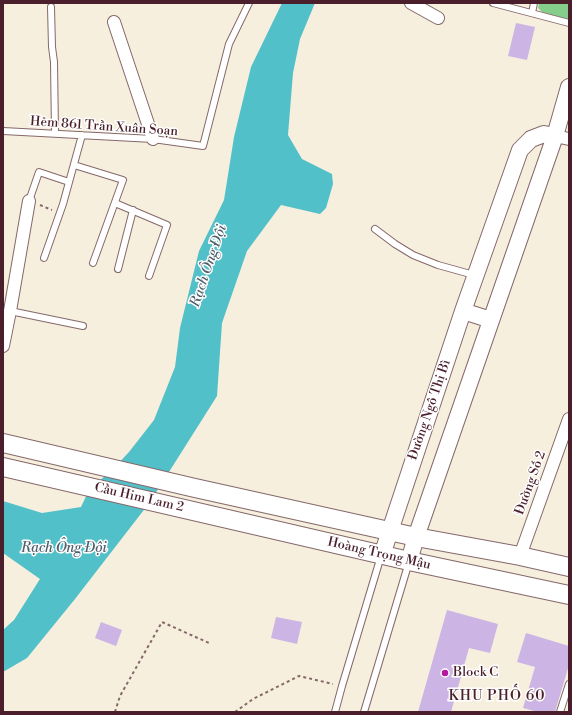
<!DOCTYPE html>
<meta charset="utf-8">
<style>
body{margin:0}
#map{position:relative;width:572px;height:715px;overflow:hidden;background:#f6efde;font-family:"Libre Bodoni",serif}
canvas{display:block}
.frame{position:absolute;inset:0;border:4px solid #4a1f2b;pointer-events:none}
</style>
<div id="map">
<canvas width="572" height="715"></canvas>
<div class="frame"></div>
</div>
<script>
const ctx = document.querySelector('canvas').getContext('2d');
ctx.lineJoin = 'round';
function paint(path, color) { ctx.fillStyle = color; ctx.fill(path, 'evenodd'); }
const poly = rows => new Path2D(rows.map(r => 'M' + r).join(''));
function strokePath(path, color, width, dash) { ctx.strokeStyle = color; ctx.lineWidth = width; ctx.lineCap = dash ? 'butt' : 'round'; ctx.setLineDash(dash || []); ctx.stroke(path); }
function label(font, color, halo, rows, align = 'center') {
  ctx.font = font + ' "Libre Bodoni",serif'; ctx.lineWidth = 3; ctx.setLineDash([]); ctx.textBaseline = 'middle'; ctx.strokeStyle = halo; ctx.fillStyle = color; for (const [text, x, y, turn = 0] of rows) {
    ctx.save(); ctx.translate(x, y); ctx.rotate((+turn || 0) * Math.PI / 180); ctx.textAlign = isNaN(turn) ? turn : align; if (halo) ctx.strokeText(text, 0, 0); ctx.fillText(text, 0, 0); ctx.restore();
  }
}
paint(poly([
 [539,3,569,3,569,20,542,12,538,8]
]), '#84cd8a');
paint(poly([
 [282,3,315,3,300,39,293,73,288,135,302,159,332,174,333,184,326,208,320,214,281,205,247,251,222,323,217,396,150,502,75,599,27,658,3,672,3,630,14,620,40,579,3,553,3,501,42,513,81,507,89,490,114,468,129,452,154,420,175,367,180,328,199,251,224,200,234,137,251,67]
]), '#52c0c9');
paint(poly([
 [516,23,535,27,527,60,508,56],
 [447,610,498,624,490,653,469,648,451,712,418,712],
 [276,617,302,622,297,644,271,638],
 [101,622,122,630,116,646,95,638],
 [526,633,569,646,569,665,555,712,538,712,523,708,535,667,517,662]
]), '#ccb4e4');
const service = poly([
 [493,3,569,23],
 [51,7,52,47,54,62,55,133],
 [532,13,534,3],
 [3,131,153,139,203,146,229,44,249,3],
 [74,165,123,180,93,263],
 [29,201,39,172,69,182],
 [115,203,167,225,149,276],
 [375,229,395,244,413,255,438,265,474,275],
 [44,258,63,204,82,135],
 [118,269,133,210],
 [10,311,83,326],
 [335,712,342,686,381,556],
 [364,712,409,562],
 [560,712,569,684]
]);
const minor = poly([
 [411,3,438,18],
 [114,22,153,139],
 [555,136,569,139],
 [3,346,10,311,29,201],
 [520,556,569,419]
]);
const tertiary = poly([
 [463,311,491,320],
 [382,555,463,311,520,150,531,139,544,134,555,136],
 [409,561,416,537,555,136,569,87]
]);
const secondary = poly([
 [3,443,195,488,416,537,520,556,569,567],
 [3,467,409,561,569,595]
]);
strokePath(service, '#86686a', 8);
strokePath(minor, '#86686a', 14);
strokePath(tertiary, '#86686a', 18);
strokePath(secondary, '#86686a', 20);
strokePath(poly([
 [40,205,52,210],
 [115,712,120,696,162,622,209,643],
 [235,712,253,699,299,676,333,684]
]), '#86686a', 2, [3, 3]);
strokePath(service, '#fff', 6);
strokePath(minor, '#fff', 12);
strokePath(tertiary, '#fff', 16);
strokePath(secondary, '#fff', 18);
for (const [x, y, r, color] of [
 [445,673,4,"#b5179e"]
]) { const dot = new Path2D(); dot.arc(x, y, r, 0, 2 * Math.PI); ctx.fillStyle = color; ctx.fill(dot); strokePath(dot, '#fff', 1.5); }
label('13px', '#4a1f2b', '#fff', [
 ["Hẻm 861 Trần Xuân Soạn",104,127,4],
 ["Đường Ngô Thị Bì",430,410,-71],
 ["Đường Số 2",531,483,-70],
 ["Cầu Him Lam 2",139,498,13],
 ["Hoàng Trọng Mậu",379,554,13]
]);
label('13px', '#4a1f2b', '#fff', [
 ["Block C",453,673]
], 'left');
label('italic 14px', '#4d5f6a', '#fff', [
 ["Rạch Ông Đội",209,266,-71],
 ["Rạch Ông Đội",64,549]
]);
ctx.letterSpacing = '1px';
label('14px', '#4a1f2b', '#fff', [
 ["KHU PHỐ 60",497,697]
]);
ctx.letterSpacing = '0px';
</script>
